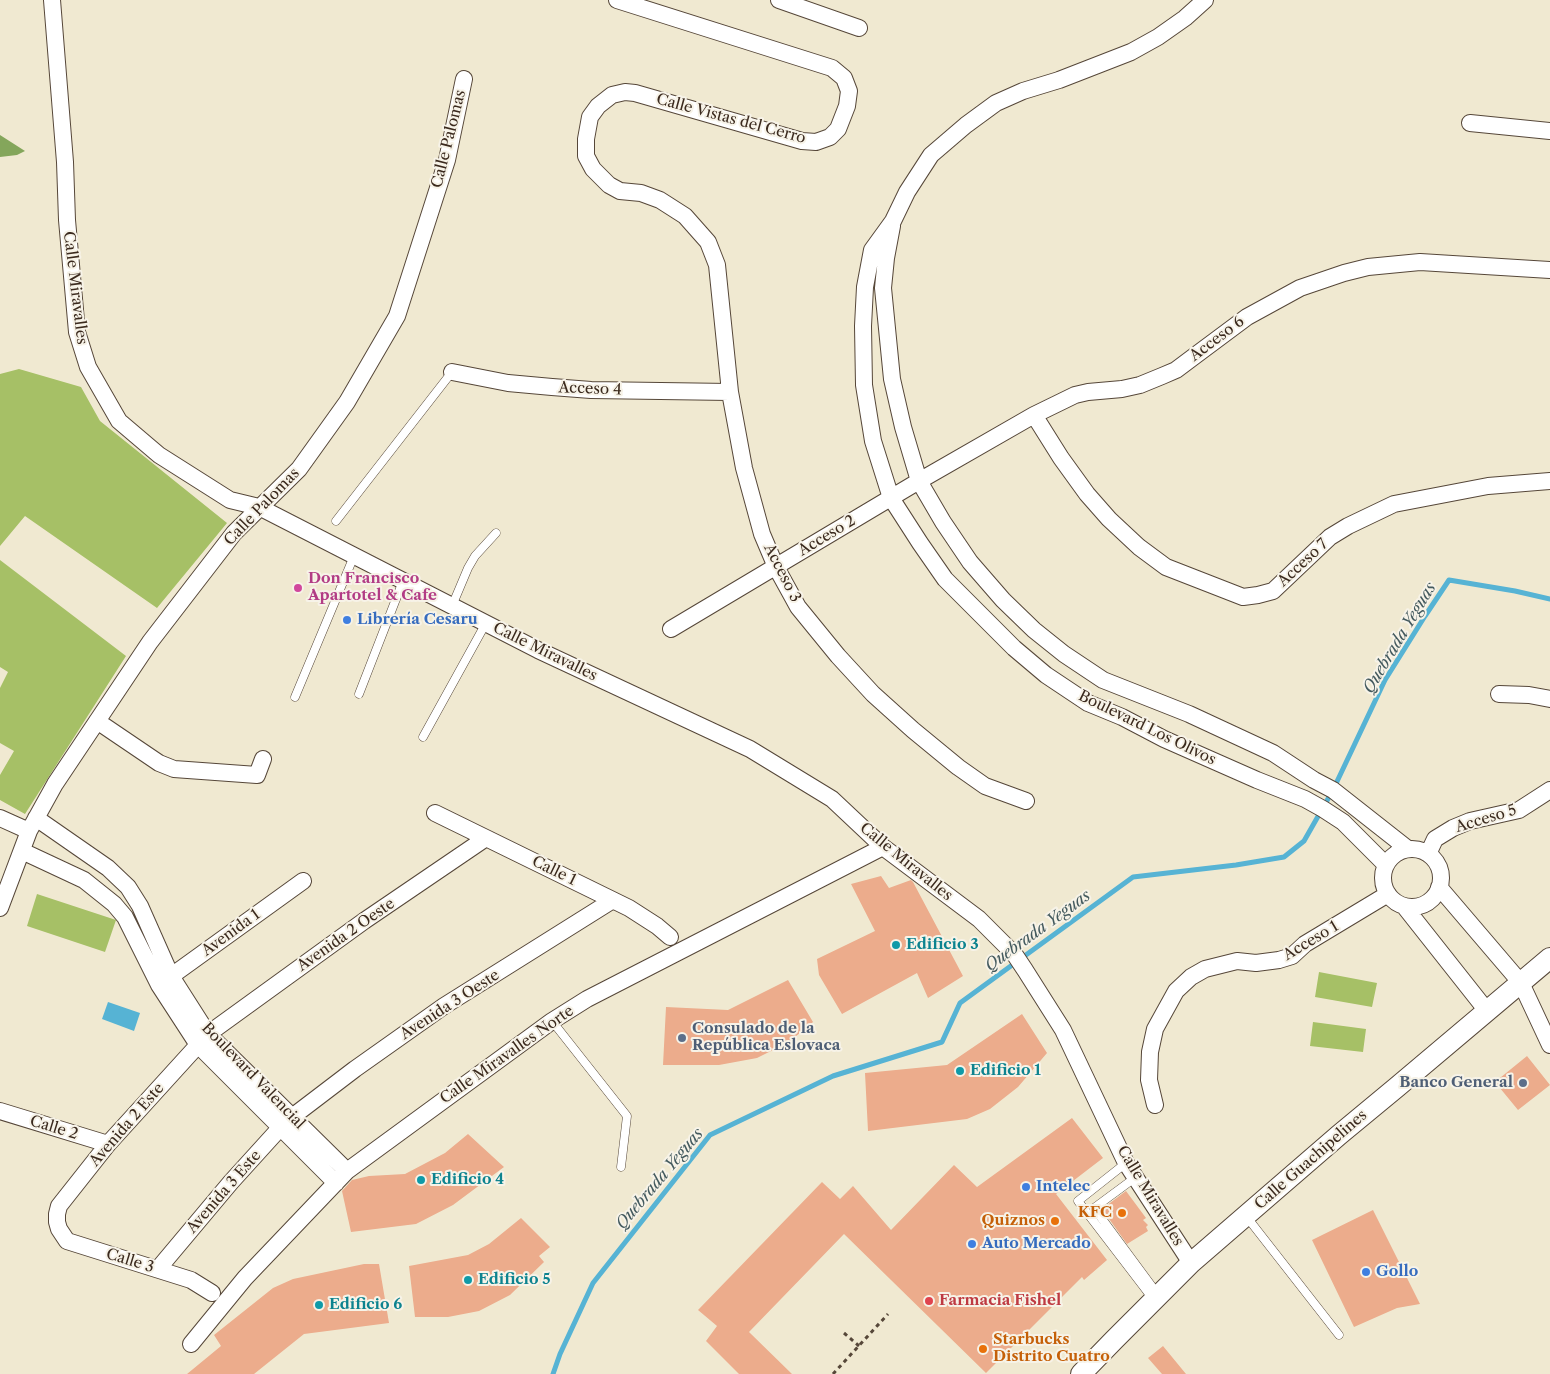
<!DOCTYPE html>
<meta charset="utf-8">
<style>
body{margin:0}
canvas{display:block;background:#f0e9d1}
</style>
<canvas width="1550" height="1374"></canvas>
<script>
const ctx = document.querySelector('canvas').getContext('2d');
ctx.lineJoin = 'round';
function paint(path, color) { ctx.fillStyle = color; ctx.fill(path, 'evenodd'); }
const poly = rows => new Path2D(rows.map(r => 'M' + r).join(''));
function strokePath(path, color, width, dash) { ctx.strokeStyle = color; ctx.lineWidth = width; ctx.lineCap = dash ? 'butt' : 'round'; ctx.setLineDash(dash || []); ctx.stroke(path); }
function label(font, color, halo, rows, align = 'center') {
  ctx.font = font + ' "Libre Caslon Text",serif'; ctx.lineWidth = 4; ctx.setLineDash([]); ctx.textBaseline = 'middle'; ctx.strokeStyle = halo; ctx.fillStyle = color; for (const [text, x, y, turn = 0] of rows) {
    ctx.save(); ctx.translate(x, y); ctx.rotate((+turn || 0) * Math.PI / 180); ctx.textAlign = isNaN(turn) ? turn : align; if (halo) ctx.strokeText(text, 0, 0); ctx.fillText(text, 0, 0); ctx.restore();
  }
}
paint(poly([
 [19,369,81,387,100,421,227,523,157,608,25,516,0,546,0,374],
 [0,560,126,656,25,814,0,800,0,775,14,751,0,743,0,688,8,672,0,667],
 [37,894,116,920,105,952,27,926],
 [1319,972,1377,983,1372,1007,1315,997],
 [1313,1022,1366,1029,1363,1052,1310,1046]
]), '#a6c066');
paint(poly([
 [0,135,25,151,17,155,0,157]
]), '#84a65b');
paint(poly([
 [108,1002,140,1013,134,1031,102,1019]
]), '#56b3d4');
strokePath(poly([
 [553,1374,560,1354,593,1283,710,1135,833,1076,942,1042,960,1003,1133,877,1236,865,1284,857,1304,841,1333,790,1385,680,1425,616,1449,580,1515,591,1550,599]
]), '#56b3d4', 5);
paint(poly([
 [881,876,889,888,911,880,913,882,963,976,928,998,917,973,842,1014,819,975,817,959,875,931,851,884],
 [788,980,813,1022,789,1042,757,1058,719,1065,663,1065,666,1007,728,1010],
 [1022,1014,1047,1053,1018,1087,990,1109,967,1119,868,1131,865,1073,947,1065],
 [1527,1056,1550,1085,1518,1110,1495,1082],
 [1072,1118,1103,1158,1056,1194,1107,1260,1084,1280,1082,1277,986,1373,844,1234,749,1332,792,1374,739,1374,706,1341,717,1326,698,1310,822,1182,840,1199,853,1186,891,1230,954,1165,977,1187],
 [468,1134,504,1167,453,1205,416,1224,351,1232,342,1191,352,1180,369,1176,405,1174,445,1153],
 [1126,1191,1146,1218,1143,1220,1148,1225,1146,1227,1148,1231,1127,1244,1102,1209],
 [1373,1210,1420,1304,1397,1308,1354,1327,1312,1240],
 [521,1218,550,1247,539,1256,544,1262,510,1295,479,1311,448,1317,415,1317,409,1266,468,1255,489,1244],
 [364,1264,379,1264,389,1323,304,1334,254,1374,187,1374,221,1346,214,1335,273,1288,293,1279],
 [1163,1346,1186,1374,1162,1374,1148,1358]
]), '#ecac8c');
const service = poly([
 [336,521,452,372],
 [452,606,468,568,475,556,496,533],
 [359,694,403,581],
 [295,697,354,556],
 [423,737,486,623],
 [552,1021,627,1116,621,1167],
 [1126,1163,1078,1201,1153,1299],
 [1136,1177,1094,1208,1159,1296],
 [1246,1216,1339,1335]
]);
const minor = poly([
 [52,0,65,162,67,220,77,332,88,367,119,421,159,455,230,500,259,507,538,650,750,749,832,799,883,847,979,919,1015,955,1025,970,1063,1030,1126,1163,1191,1263],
 [617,0,832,68,844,78,849,91,847,106,838,129,830,137,816,142,802,141,635,93,625,92,612,95,598,106,590,117,586,139,586,156,593,169,609,185,620,191,641,193,660,200,685,216,708,242,717,265,730,392,744,468,762,534,776,567,798,607,838,656,873,694,913,730,958,767,985,786,1026,801],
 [779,0,859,28],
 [1205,0,1185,18,1158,37,1131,52,1059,80,1023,91,996,103,966,125,931,155,907,192,893,221,872,250,865,287,863,326,864,385,873,441,891,498,920,543,945,579,1014,648,1046,675,1088,703,1122,717,1164,739,1257,780,1305,799,1323,809,1343,822,1386,865],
 [1470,123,1550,131],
 [892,226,886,258,883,288,892,379,903,427,919,481,943,522,970,562,1003,600,1034,630,1064,654,1103,680,1189,714,1273,753,1314,780,1333,790,1408,849],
 [452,372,508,383,552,387,591,390,730,392],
 [1034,415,1061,458,1087,494,1109,519,1139,547,1166,567,1243,597,1258,595,1273,591,1330,537,1348,526,1394,504,1488,486,1550,481],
 [671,629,919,481,1034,415,1075,395,1088,392,1122,389,1140,385,1162,376,1176,370,1196,355,1247,317,1300,288,1344,273,1368,267,1420,262,1550,270],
 [1499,694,1529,695,1550,699],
 [97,721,159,763,174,769,257,775,263,759],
 [435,813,629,908,657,926,670,937],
 [0,818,29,831],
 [36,818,108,868,128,887,140,906,171,976,208,1034,347,1171],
 '1383 878a29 29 0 1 1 58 0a29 29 0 1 1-58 0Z',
 [22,851,84,880,114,904,125,917,159,985,198,1045,336,1183],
 [1428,854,1435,839,1453,828,1470,821,1519,810,1550,790],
 [1439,887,1521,983,1550,1045],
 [1404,906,1487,1011],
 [0,908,29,831,55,784,150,642,234,533,299,469,347,402,397,316,447,160,464,79],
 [163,982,303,881],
 [1155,1105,1149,1080,1150,1052,1155,1029,1176,991,1191,977,1205,969,1237,961,1256,963,1279,960,1292,956,1305,944,1388,894],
 [0,1111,108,1144],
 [158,1269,231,1182,280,1128,292,1117,355,1069,444,1006,613,900],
 [212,1293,191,1280,67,1241,59,1229,57,1222,57,1214,59,1206,108,1144,208,1034,364,921,486,838],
 [191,1344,245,1278,347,1171,552,1021,587,999,883,847]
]);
const tertiary = poly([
 [1081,1374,1114,1340,1191,1263,1339,1135,1397,1087,1550,958]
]);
strokePath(service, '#564739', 9);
strokePath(minor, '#564739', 18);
strokePath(tertiary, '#564739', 22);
strokePath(poly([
 [844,1333,859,1346],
 [833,1374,888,1314]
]), '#564739', 3, [4, 4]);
strokePath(service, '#fff', 8);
strokePath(minor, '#fff', 16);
strokePath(tertiary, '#fff', 20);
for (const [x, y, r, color] of [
 [298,588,5,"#d1479c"],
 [347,620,5,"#3f7fe0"],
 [896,945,5,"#0f9aa8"],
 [682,1038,5,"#5c6f8a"],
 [960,1071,5,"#0f9aa8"],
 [1523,1083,5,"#5c6f8a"],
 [421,1180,5,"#0f9aa8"],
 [1026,1187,5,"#3f7fe0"],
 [1122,1213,5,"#e8710a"],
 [1055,1221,5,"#e8710a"],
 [972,1244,5,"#3f7fe0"],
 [1366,1272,5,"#3f7fe0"],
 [468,1280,5,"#0f9aa8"],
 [929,1301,5,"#e0444e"],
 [319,1305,5,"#0f9aa8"],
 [983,1349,5,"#e8710a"]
]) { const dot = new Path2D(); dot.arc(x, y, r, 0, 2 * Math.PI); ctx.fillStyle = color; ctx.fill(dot); strokePath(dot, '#f7f3e8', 2); }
label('15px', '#3b2a1e', '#f7f3e8', [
 ["Calle Vistas del Cerro",731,119,15],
 ["Calle Palomas",449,139,-76],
 ["Calle Miravalles",75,288,83],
 ["Acceso 6",1217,339,-37],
 ["Acceso 4",590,389,2],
 ["Calle Palomas",262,507,-46],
 ["Acceso 2",827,536,-31],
 ["Acceso 7",1303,563,-43],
 ["Acceso 3",782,573,63],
 ["Calle Miravalles",545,652,26],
 ["Boulevard Los Olivos",1147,728,26],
 ["Acceso 5",1486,819,-17],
 ["Calle Miravalles",906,862,39],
 ["Calle 1",554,871,26],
 ["Avenida 1",231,933,-36],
 ["Avenida 2 Oeste",346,935,-35],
 ["Acceso 1",1311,941,-31],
 ["Avenida 3 Oeste",450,1005,-33],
 ["Calle Miravalles Norte",507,1055,-35],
 ["Boulevard Valencial",253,1076,46],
 ["Avenida 2 Este",127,1125,-49],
 ["Calle 2",54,1128,17],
 ["Calle Guachipelines",1311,1160,-41],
 ["Avenida 3 Este",224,1192,-49],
 ["Calle Miravalles",1150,1196,59],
 ["Calle 3",130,1261,17]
]);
label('bold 15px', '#b23c85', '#f7f3e8', [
 ["Don Francisco",308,579],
 ["Apartotel & Cafe",308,596]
], 'left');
label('bold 15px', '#366cbe', '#f7f3e8', [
 ["Librería Cesaru",357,620],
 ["Intelec",1036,1187],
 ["Auto Mercado",982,1244],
 ["Gollo",1376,1272]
], 'left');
label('bold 15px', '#0d838f', '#f7f3e8', [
 ["Edificio 3",906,945],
 ["Edificio 1",970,1071],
 ["Edificio 4",431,1180],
 ["Edificio 5",478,1280],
 ["Edificio 6",329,1305]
], 'left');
label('bold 15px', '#4e5e75', '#f7f3e8', [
 ["Consulado de la",692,1029],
 ["República Eslovaca",692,1046],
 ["Banco General",1513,1083,"right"]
], 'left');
label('bold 15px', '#c56008', '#f7f3e8', [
 ["KFC",1112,1213],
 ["Quiznos",1045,1221],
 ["Starbucks",993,1340,"left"],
 ["Distrito Cuatro",993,1357,"left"]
], 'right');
label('bold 15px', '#be3a42', '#f7f3e8', [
 ["Farmacia Fishel",939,1301]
], 'left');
label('italic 16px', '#445a5e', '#f7f3e8', [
 ["Quebrada Yeguas",1400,638,-59],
 ["Quebrada Yeguas",1038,931,-36],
 ["Quebrada Yeguas",660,1179,-50]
]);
</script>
